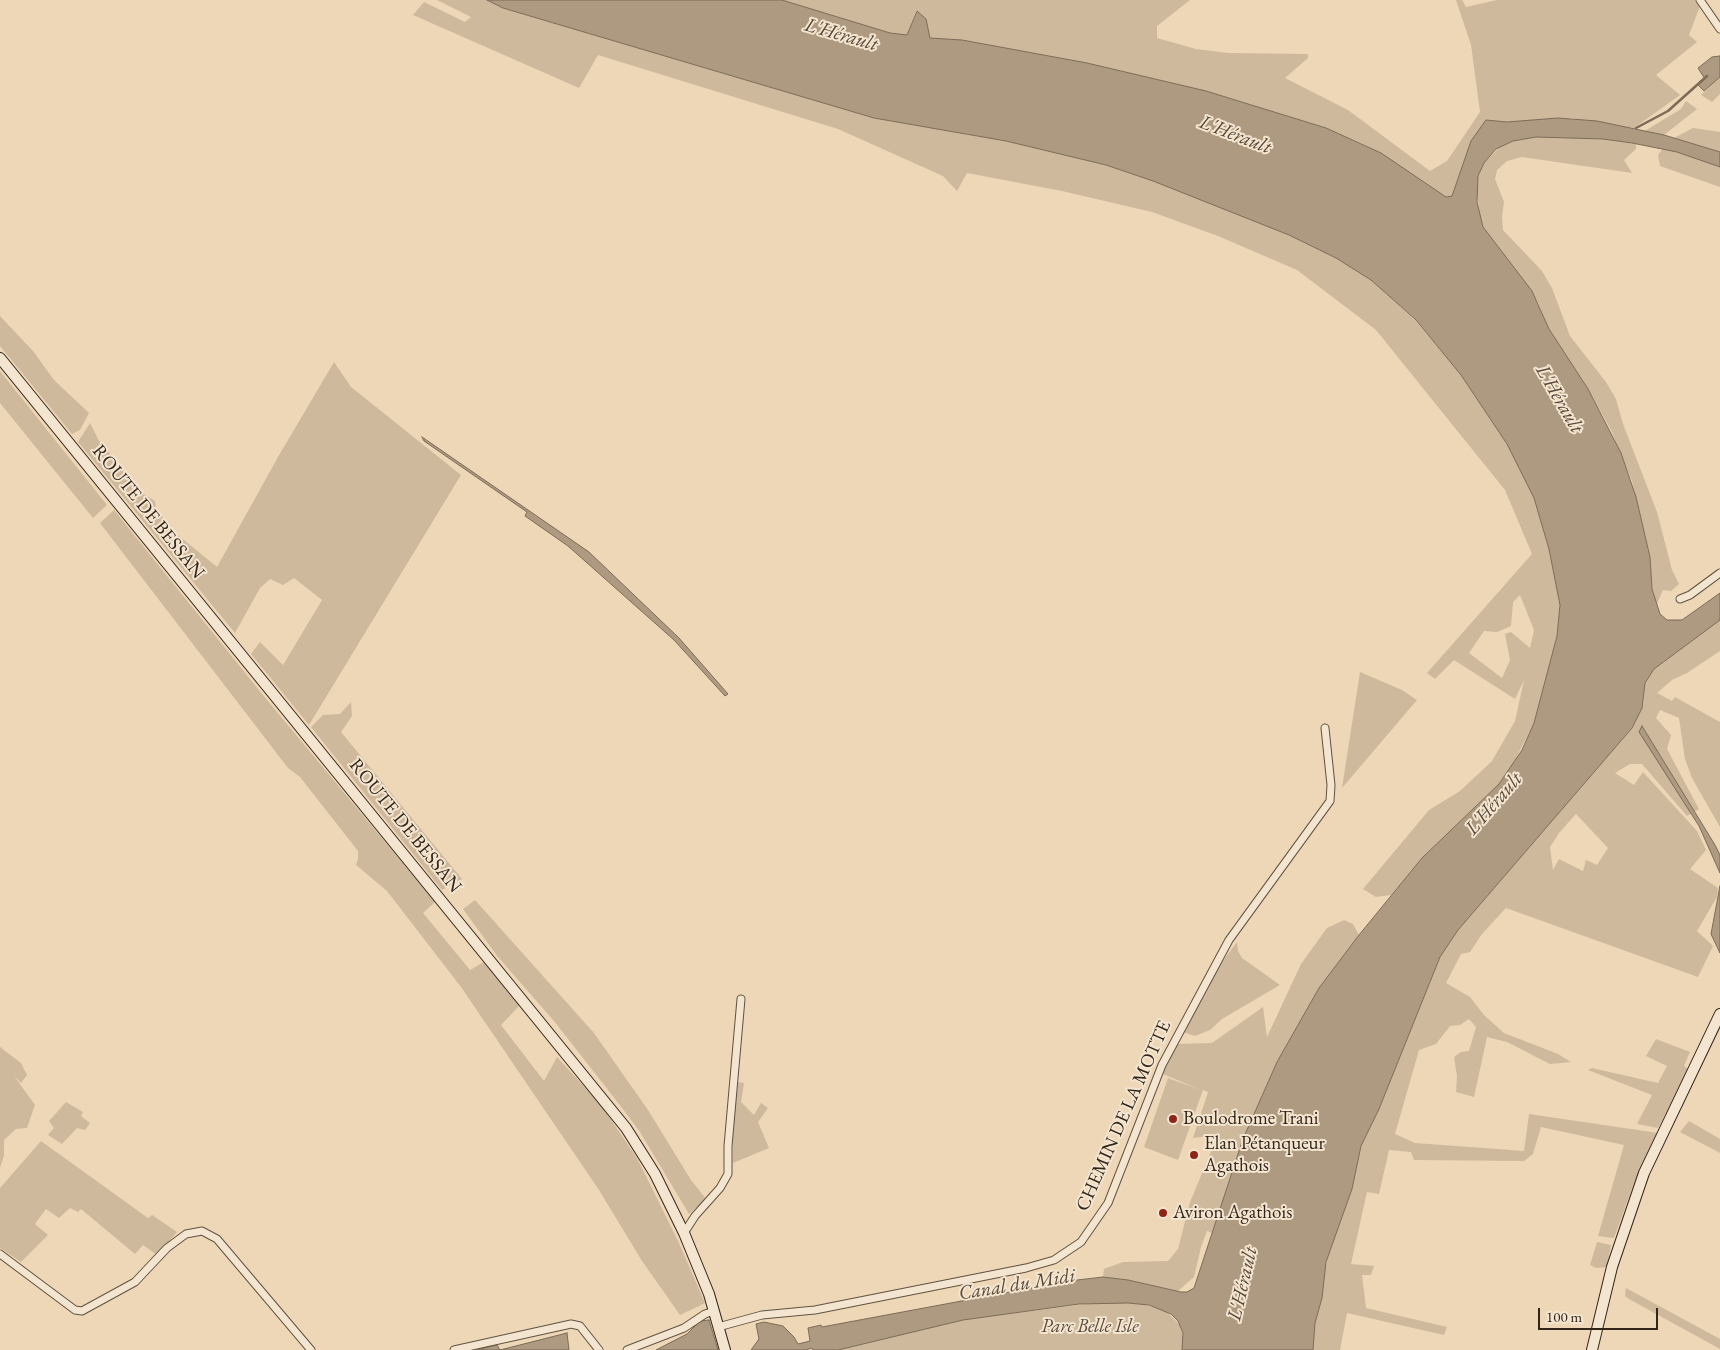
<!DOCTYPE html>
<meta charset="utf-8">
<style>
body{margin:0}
#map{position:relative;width:1720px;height:1350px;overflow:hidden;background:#eed7b7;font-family:"EB Garamond",serif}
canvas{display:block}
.scale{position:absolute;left:1538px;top:1308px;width:120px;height:22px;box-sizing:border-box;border:2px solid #322519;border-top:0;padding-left:6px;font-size:15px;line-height:18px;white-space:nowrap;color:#322519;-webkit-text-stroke:4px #f4e5d0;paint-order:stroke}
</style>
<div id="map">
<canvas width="1720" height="1350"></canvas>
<div class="scale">100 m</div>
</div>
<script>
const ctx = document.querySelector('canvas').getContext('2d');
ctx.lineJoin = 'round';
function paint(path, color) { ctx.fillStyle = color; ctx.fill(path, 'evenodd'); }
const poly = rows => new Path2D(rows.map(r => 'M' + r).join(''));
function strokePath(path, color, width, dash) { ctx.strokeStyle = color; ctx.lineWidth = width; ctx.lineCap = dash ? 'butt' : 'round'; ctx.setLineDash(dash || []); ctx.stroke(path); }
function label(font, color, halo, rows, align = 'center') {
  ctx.font = font + ' "EB Garamond",serif'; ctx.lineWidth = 4; ctx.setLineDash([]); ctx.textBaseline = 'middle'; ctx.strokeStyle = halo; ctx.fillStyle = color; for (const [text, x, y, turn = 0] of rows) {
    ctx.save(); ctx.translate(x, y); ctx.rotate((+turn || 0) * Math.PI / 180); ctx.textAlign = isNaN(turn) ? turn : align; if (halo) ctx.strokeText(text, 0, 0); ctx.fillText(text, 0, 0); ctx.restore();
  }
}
paint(poly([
 [437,0,487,0,503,8,874,118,1006,141,1106,165,1153,181,1289,235,1336,258,1371,280,1416,321,1461,375,1476,397,1507,444,1534,498,1549,549,1560,605,1557,636,1534,723,1512,766,1499,784,1422,858,1391,895,1376,897,1363,889,1429,810,1460,791,1492,761,1515,721,1524,680,1515,699,1454,660,1435,679,1427,673,1532,554,1505,490,1376,330,1297,270,1218,236,1152,212,1062,191,967,173,957,191,943,176,838,129,598,55,579,88,413,15,424,2,465,22,471,17],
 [1520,595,1534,630,1530,648,1511,632,1505,634,1510,660,1502,678,1469,653,1484,631,1497,632,1511,626,1513,602],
 [782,0,1190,0,1157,26,1157,38,1196,49,1228,53,1308,54,1308,58,1285,78,1348,110,1430,171,1447,161,1480,112,1471,45,1456,0,1462,0,1466,7,1497,0,1695,0,1700,6,1689,35,1697,42,1656,75,1680,95,1634,128,1569,118,1507,122,1486,120,1463,164,1452,196,1446,197,1375,150,1326,128,1206,91,1087,63,962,40,930,38,926,19,916,11,907,35,890,33],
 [1720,77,1720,94,1712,102,1701,95],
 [1686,101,1697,109,1664,135,1643,132,1681,109],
 [1693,128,1720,132,1720,152,1674,138],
 [1536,137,1603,139,1636,144,1636,149,1624,160,1632,173,1522,157,1507,161,1497,170,1495,179,1504,202,1502,217,1503,230,1542,271,1552,288,1570,336,1606,382,1616,399,1623,424,1657,512,1672,570,1679,584,1671,591,1663,590,1656,606,1652,589,1650,556,1632,481,1611,430,1588,389,1549,329,1538,302,1483,228,1480,215,1477,193,1478,177,1484,163,1501,146,1513,141],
 [1665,146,1720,167,1720,187,1660,166,1658,155],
 [0,316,33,351,54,380,89,413,80,430,72,434,0,346],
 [334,362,351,387,461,475,309,725,251,654,260,642,283,665,322,600,294,578,283,585,270,579,260,588,235,633,78,442,90,423,98,439,131,480,142,493,155,501,156,508,173,531,217,567,278,457],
 [0,371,107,505,93,518,0,403],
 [114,510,267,700,435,902,423,913,470,970,484,962,520,1005,501,1025,544,1081,557,1057,601,1105,637,1158,679,1243,705,1303,680,1315,642,1261,599,1190,461,987,387,891,356,865,358,859,358,851,300,777,288,768,100,523],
 [1720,620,1720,651,1687,673,1672,680,1657,693,1672,701,1675,697,1720,722,1720,827,1692,778,1685,759,1679,718,1660,710,1656,718,1671,735,1667,749,1699,809,1687,816,1642,764,1630,764,1615,773,1634,785,1643,772,1697,831,1706,850,1690,869,1718,888,1717,897,1697,931,1713,946,1698,977,1506,908,1482,934,1470,952,1461,954,1446,983,1470,997,1484,1015,1504,1033,1558,1054,1571,1062,1550,1064,1507,1042,1487,1037,1474,1097,1456,1092,1457,1076,1454,1057,1461,1052,1469,1051,1476,1027,1469,1019,1460,1025,1450,1026,1436,1044,1419,1050,1395,1134,1415,1143,1524,1151,1529,1114,1658,1133,1634,1183,1614,1238,1598,1236,1624,1145,1541,1127,1533,1154,1524,1161,1414,1160,1411,1152,1389,1150,1379,1194,1367,1192,1351,1264,1374,1266,1371,1275,1362,1275,1366,1308,1447,1327,1444,1335,1347,1313,1340,1350,1313,1350,1315,1323,1322,1298,1326,1262,1352,1189,1361,1146,1379,1109,1440,957,1458,930,1632,728,1643,703,1645,683,1654,669],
 [1576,814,1608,848,1597,865,1586,860,1583,871,1559,859,1553,870,1550,847,1559,833],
 [1360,672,1402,690,1417,700,1342,788],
 [351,702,352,716,341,732,462,879,442,890,311,727,323,715,340,714],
 [475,900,594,1033,648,1110,691,1180,706,1199,689,1214,640,1132,619,1104,554,1021,498,957,463,909],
 [1344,920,1353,924,1359,935,1319,988,1277,1062,1243,1140,1212,1233,1207,1231,1201,1247,1194,1277,1178,1291,1128,1280,1103,1277,1104,1269,1123,1262,1168,1261,1178,1249,1190,1202,1218,1135,1193,1138,1208,1092,1203,1090,1178,1160,1144,1147,1168,1078,1201,1090,1163,1074,1175,1044,1212,1043,1263,1007,1267,1037,1301,964,1327,928],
 [1237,942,1238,951,1242,958,1280,985,1222,1019,1210,1030,1195,1036,1182,1032,1217,969],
 [1656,1039,1690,1052,1684,1066,1689,1070,1658,1128,1637,1124,1652,1095,1588,1070,1592,1068,1658,1083,1667,1066,1646,1056],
 [0,1047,21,1063,27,1075,21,1083,14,1076,35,1105,27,1128,16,1129,4,1140,4,1155,0,1168],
 [738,1082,744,1083,741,1102,754,1115,761,1103,768,1108,758,1122,769,1148,733,1163,733,1123],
 [66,1102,83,1112,81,1116,90,1123,85,1130,77,1128,62,1144,48,1135,54,1128,49,1121],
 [1689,1121,1720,1139,1720,1153,1680,1132],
 [41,1141,148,1218,152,1215,177,1232,157,1255,143,1245,135,1254,81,1209,78,1212,70,1208,59,1218,46,1209,35,1224,48,1235,21,1262,0,1248,0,1188],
 [1597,1242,1611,1245,1607,1267,1596,1268,1590,1265],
 [1626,1288,1720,1339,1720,1349,1629,1299,1625,1296],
 [1094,1303,1139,1303,1166,1311,1180,1325,1184,1339,1182,1350,838,1350,961,1320]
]), '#ceb99c');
const water = poly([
 [487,0,782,0,890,33,907,35,917,11,926,19,930,38,962,40,1087,63,1206,91,1326,128,1381,153,1446,197,1452,196,1471,141,1486,120,1507,122,1558,118,1597,121,1664,135,1720,152,1720,167,1677,152,1632,143,1603,139,1536,137,1513,141,1496,149,1484,163,1478,176,1477,202,1483,227,1532,291,1549,329,1588,389,1621,453,1636,497,1650,557,1652,589,1660,614,1667,620,1682,620,1720,593,1720,620,1654,669,1645,683,1642,708,1632,728,1458,930,1440,957,1379,1109,1361,1146,1352,1189,1326,1262,1322,1298,1315,1323,1313,1350,1182,1350,1183,1333,1178,1321,1171,1314,1149,1305,1128,1303,1079,1304,963,1320,838,1350,813,1350,812,1348,806,1350,751,1350,759,1339,756,1324,764,1322,783,1326,794,1337,798,1344,810,1341,808,1328,821,1325,822,1327,1069,1281,1103,1277,1128,1280,1181,1292,1187,1292,1194,1288,1243,1139,1277,1062,1319,988,1359,935,1422,858,1499,784,1522,750,1534,723,1557,636,1560,605,1549,549,1534,498,1507,444,1461,375,1416,320,1371,280,1336,258,1289,235,1153,181,1106,165,1006,141,874,118,503,8,487,0],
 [1720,56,1720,77,1704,91,1698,85,1705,79,1698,68,1712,57,1720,56],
 [422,437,589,552,679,638,728,694,725,696,674,640,568,546,525,516,527,512,424,441,422,437],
 [1642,726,1715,845,1720,855,1720,873,1699,826,1639,732,1642,726],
 [1720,886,1720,953,1711,934,1720,886],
 [709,1320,718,1350,656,1350,687,1334,700,1321,709,1320],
 [567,1333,569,1350,476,1350,497,1345,500,1350,567,1333]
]);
paint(water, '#ae9a81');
strokePath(water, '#7c6b57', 1);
strokePath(poly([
 [1636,128,1668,111,1707,76]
]), '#7c6b57', 2.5);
const street = poly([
 [1700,0,1720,29],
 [1680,599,1690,595,1720,573],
 [684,1233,695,1216,720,1188,728,1174,728,1146,741,999],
 [0,1254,75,1310,82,1311,135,1282,167,1248,186,1234,202,1231,217,1239,311,1350],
 [718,1327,762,1315,815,1310,1026,1268,1054,1260,1081,1242,1108,1203,1162,1065,1229,940,1330,801,1331,785,1325,728],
 [454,1350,571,1324,580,1326,599,1350],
 [627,1350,684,1328,705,1314,714,1311]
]);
const secondary = poly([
 [0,358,626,1128,655,1174,684,1233,709,1294,725,1350],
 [1592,1350,1612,1267,1644,1173,1720,1014]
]);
strokePath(street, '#615240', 9);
strokePath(secondary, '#322519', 12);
strokePath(street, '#f4e5d0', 7);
strokePath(secondary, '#f4e5d0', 10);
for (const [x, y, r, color] of [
 [1173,1119,5,"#8f2418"],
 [1194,1155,5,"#8f2418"],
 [1163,1213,5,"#8f2418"]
]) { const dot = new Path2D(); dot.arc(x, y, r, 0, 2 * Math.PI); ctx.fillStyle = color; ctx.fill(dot); strokePath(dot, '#f4e5d0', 2); }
label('19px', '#322519', '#f4e5d0', [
 ["ROUTE DE BESSAN",148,512,51],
 ["ROUTE DE BESSAN",405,826,51],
 ["CHEMIN DE LA MOTTE",1124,1116,-66]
]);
label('19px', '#322519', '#f4e5d0', [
 ["Boulodrome Trani",1183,1119],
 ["Elan Pétanqueur",1204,1144],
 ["Agathois",1204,1166],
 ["Aviron Agathois",1173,1213]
], 'left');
label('italic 19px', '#594a3a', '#f4e5d0', [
 ["Parc Belle Isle",1090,1327]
]);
label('italic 20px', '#574838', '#f4e5d0', [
 ["L'Hérault",841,35,16],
 ["L'Hérault",1235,135,21],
 ["L'Hérault",1559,399,60],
 ["L'Hérault",1494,804,-49],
 ["L'Hérault",1243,1284,-77],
 ["Canal du Midi",1017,1285,-9]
]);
</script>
